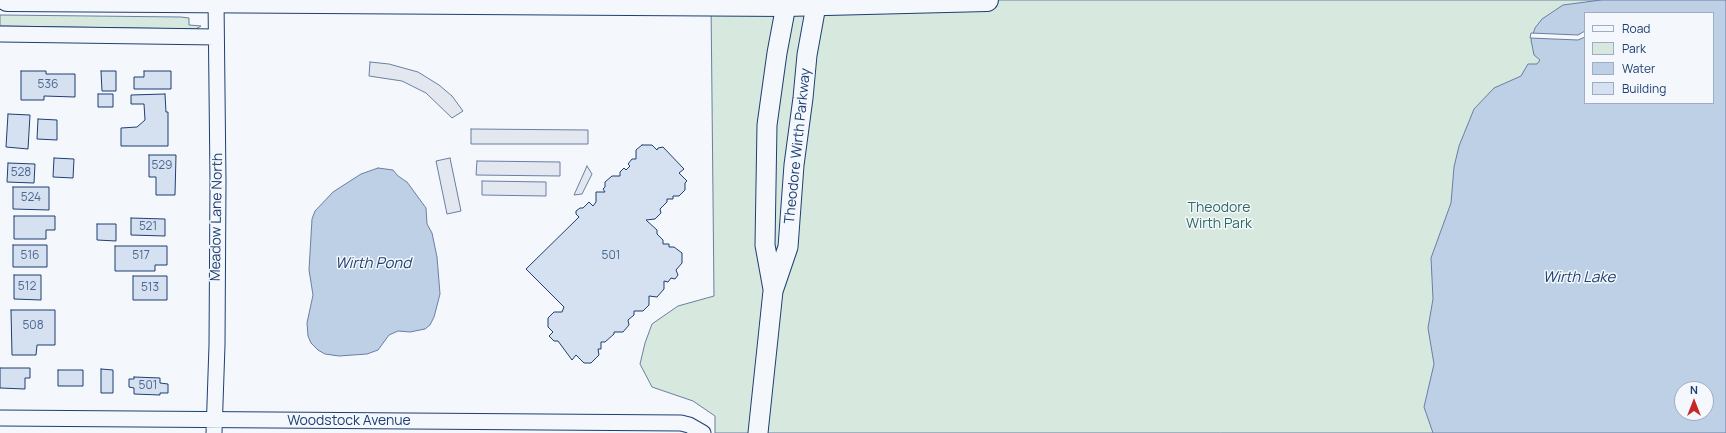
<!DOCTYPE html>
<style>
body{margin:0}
#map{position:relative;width:1726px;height:433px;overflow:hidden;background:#f4f7fb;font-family:Manrope,sans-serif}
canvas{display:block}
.legend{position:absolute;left:1584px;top:12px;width:130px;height:92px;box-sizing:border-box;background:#f4f7fb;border:1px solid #9eadc5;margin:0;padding:5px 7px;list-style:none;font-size:12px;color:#1d3f73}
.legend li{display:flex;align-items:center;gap:8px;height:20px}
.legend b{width:20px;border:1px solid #9eadc5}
.north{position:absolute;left:1674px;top:381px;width:40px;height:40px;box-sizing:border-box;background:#f4f7fb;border:1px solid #9eadc5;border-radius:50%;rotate:0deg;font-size:11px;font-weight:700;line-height:16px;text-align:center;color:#1d3f73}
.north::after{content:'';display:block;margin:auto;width:14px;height:18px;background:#c62828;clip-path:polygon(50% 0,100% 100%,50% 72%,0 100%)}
</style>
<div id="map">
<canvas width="1726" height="433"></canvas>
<ul class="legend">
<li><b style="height:5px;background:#f4f7fb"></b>Road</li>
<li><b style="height:11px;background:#d7e8df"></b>Park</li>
<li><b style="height:11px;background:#bed0e5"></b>Water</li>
<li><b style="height:11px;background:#d5e0f0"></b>Building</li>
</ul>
<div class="north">N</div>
</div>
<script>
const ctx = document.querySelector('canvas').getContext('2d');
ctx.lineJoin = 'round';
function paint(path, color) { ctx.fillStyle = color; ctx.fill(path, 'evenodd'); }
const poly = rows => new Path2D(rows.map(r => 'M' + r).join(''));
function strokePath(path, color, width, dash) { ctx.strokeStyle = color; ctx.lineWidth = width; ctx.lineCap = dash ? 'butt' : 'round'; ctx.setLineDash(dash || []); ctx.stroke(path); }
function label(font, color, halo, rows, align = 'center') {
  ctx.font = font + ' Manrope,sans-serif'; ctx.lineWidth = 3; ctx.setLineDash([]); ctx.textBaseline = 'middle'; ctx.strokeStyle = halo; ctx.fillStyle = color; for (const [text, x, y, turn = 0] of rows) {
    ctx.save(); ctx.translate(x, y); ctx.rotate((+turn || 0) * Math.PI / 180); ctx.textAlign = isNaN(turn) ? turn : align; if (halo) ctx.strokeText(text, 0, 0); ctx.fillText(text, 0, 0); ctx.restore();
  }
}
const green = poly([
 [711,0,1726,0,1726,433,715,433,715,416,693,401,652,387,640,364,645,343,652,324,678,306,714,296,711,0],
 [1585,13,1713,13,1713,103,1585,103,1585,13],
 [1682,389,1706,389,1706,413,1682,413,1682,389],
 [0,15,181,17,189,18,189,25,201,26,196,29,0,26,0,15]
]);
paint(green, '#d7e8df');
strokePath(green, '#687fa3', 1);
const parking = poly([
 [370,62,389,64,418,72,439,85,452,96,463,111,452,118,426,93,402,81,369,76,370,62],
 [471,129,588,130,588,144,471,144,471,129],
 [450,158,461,211,447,214,436,161,450,158],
 [477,161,560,162,560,176,476,175,477,161],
 [587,166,592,174,582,194,574,195,587,166],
 [482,181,546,182,546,196,482,195,482,181]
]);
paint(parking, '#e3e8f0');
strokePath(parking, '#687fa3', 1);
const water = poly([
 [1601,0,1726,0,1726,433,1433,433,1424,407,1434,364,1428,328,1433,299,1431,258,1451,203,1454,167,1459,146,1474,109,1494,88,1521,76,1528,64,1537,64,1540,60,1534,55,1531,40,1535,28,1542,19,1563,5,1601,0],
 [1585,13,1713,13,1713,103,1585,103,1585,13],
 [1682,389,1706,389,1706,413,1682,413,1682,389],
 [378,168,393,170,398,176,407,182,426,208,427,224,432,233,437,257,440,294,434,317,430,325,425,329,410,332,398,331,389,335,378,350,367,354,339,356,325,354,318,350,311,343,308,336,307,323,313,295,309,270,312,219,315,211,333,192,361,174,378,168]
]);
paint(water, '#bed0e5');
strokePath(water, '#687fa3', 1);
const pier = poly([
 [1585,31,1585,37,1578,40,1530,38,1531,33,1578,35,1585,31]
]);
paint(pier, '#f4f7fb');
strokePath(pier, '#687fa3', 1);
const building = poly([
 [21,71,46,71,46,74,75,74,75,97,44,96,44,100,21,100,21,71],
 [101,71,116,71,116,91,102,91,101,71],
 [144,71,171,71,171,89,134,89,134,77,144,77,144,71],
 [98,94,113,94,113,107,98,107,98,94],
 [165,94,166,112,168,112,168,146,121,146,121,128,137,127,145,120,144,104,131,104,131,95,165,94],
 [8,114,30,115,28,149,6,147,8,114],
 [38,119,57,120,57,140,37,139,38,119],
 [642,145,652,145,657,150,658,148,663,147,684,169,679,173,687,181,685,183,685,190,679,196,673,196,673,199,667,199,667,202,660,209,661,213,655,219,646,220,657,230,657,234,663,240,663,244,669,244,669,247,674,247,682,253,682,263,676,270,678,275,675,279,671,278,668,282,664,281,664,289,657,297,649,296,649,305,643,311,634,311,634,315,628,320,629,325,623,332,614,332,614,334,605,342,601,342,601,349,598,349,599,355,591,363,584,363,576,355,572,360,558,341,554,341,549,336,553,332,548,327,548,318,554,312,562,312,564,307,526,269,579,217,576,214,576,211,580,208,583,208,589,202,593,206,596,202,596,192,605,192,603,189,605,187,605,182,612,176,620,176,620,172,624,168,626,170,630,166,628,164,632,159,636,159,636,150,642,145],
 [149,155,176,155,175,195,156,195,156,177,149,177,149,155],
 [54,158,74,159,73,178,53,177,54,158],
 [8,163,35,164,34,183,7,182,8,163],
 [13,187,49,187,49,210,13,209,13,187],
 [14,216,55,216,55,230,46,230,46,239,14,239,14,216],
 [131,218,165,219,165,236,131,235,131,218],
 [97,224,116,224,116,241,97,240,97,224],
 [13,245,47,245,47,267,13,267,13,245],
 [115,246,167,246,167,265,155,265,155,271,115,271,115,246],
 [14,275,41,275,41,300,14,299,14,275],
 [133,276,167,276,167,300,133,300,133,276],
 [11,310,55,310,55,345,37,345,36,355,12,355,11,310],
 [0,368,30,368,30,378,25,378,25,389,0,388,0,368],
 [101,369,113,370,113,393,101,393,101,369],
 [58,370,83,370,83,386,58,386,58,370],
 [134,377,160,378,160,383,168,384,168,393,160,393,160,395,134,394,134,388,129,387,129,379,134,379,134,377]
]);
paint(building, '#d5e0f0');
strokePath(building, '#1d3f73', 1);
const minor = poly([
 [0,34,216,37],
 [0,418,681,423,689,425,703,433],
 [214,433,217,345,218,181,216,0]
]);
const tertiary = poly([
 [773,289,765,245,767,125,777,53,787,0],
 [758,433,773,291,788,247,794,165,803,98,807,55,817,0]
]);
const primary = poly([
 [7,0,786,5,987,0]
]);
strokePath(minor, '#1d3f73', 17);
strokePath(tertiary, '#1d3f73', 21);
strokePath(primary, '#1d3f73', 24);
strokePath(minor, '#f4f7fb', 15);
strokePath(tertiary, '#f4f7fb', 19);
strokePath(primary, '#f4f7fb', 22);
label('12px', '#4b6792', null, [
 ["536",48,85],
 ["529",162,166],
 ["528",21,173],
 ["524",31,198],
 ["521",148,227],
 ["516",30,256],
 ["517",141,256],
 ["501",611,256],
 ["512",27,287],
 ["513",150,288],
 ["508",33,326],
 ["501",148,386]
]);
label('14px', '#1d3f73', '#f4f7fb', [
 ["Theodore Wirth Parkway",798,146,-84],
 ["Meadow Lane North",217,217,-89],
 ["Woodstock Avenue",349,421]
]);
label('14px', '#2c6c60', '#f4f7fb', [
 ["Theodore",1219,208],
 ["Wirth Park",1219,224]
]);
label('italic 15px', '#1d3f73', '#f4f7fb', [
 ["Wirth Pond",373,264],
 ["Wirth Lake",1579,278]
]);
</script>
